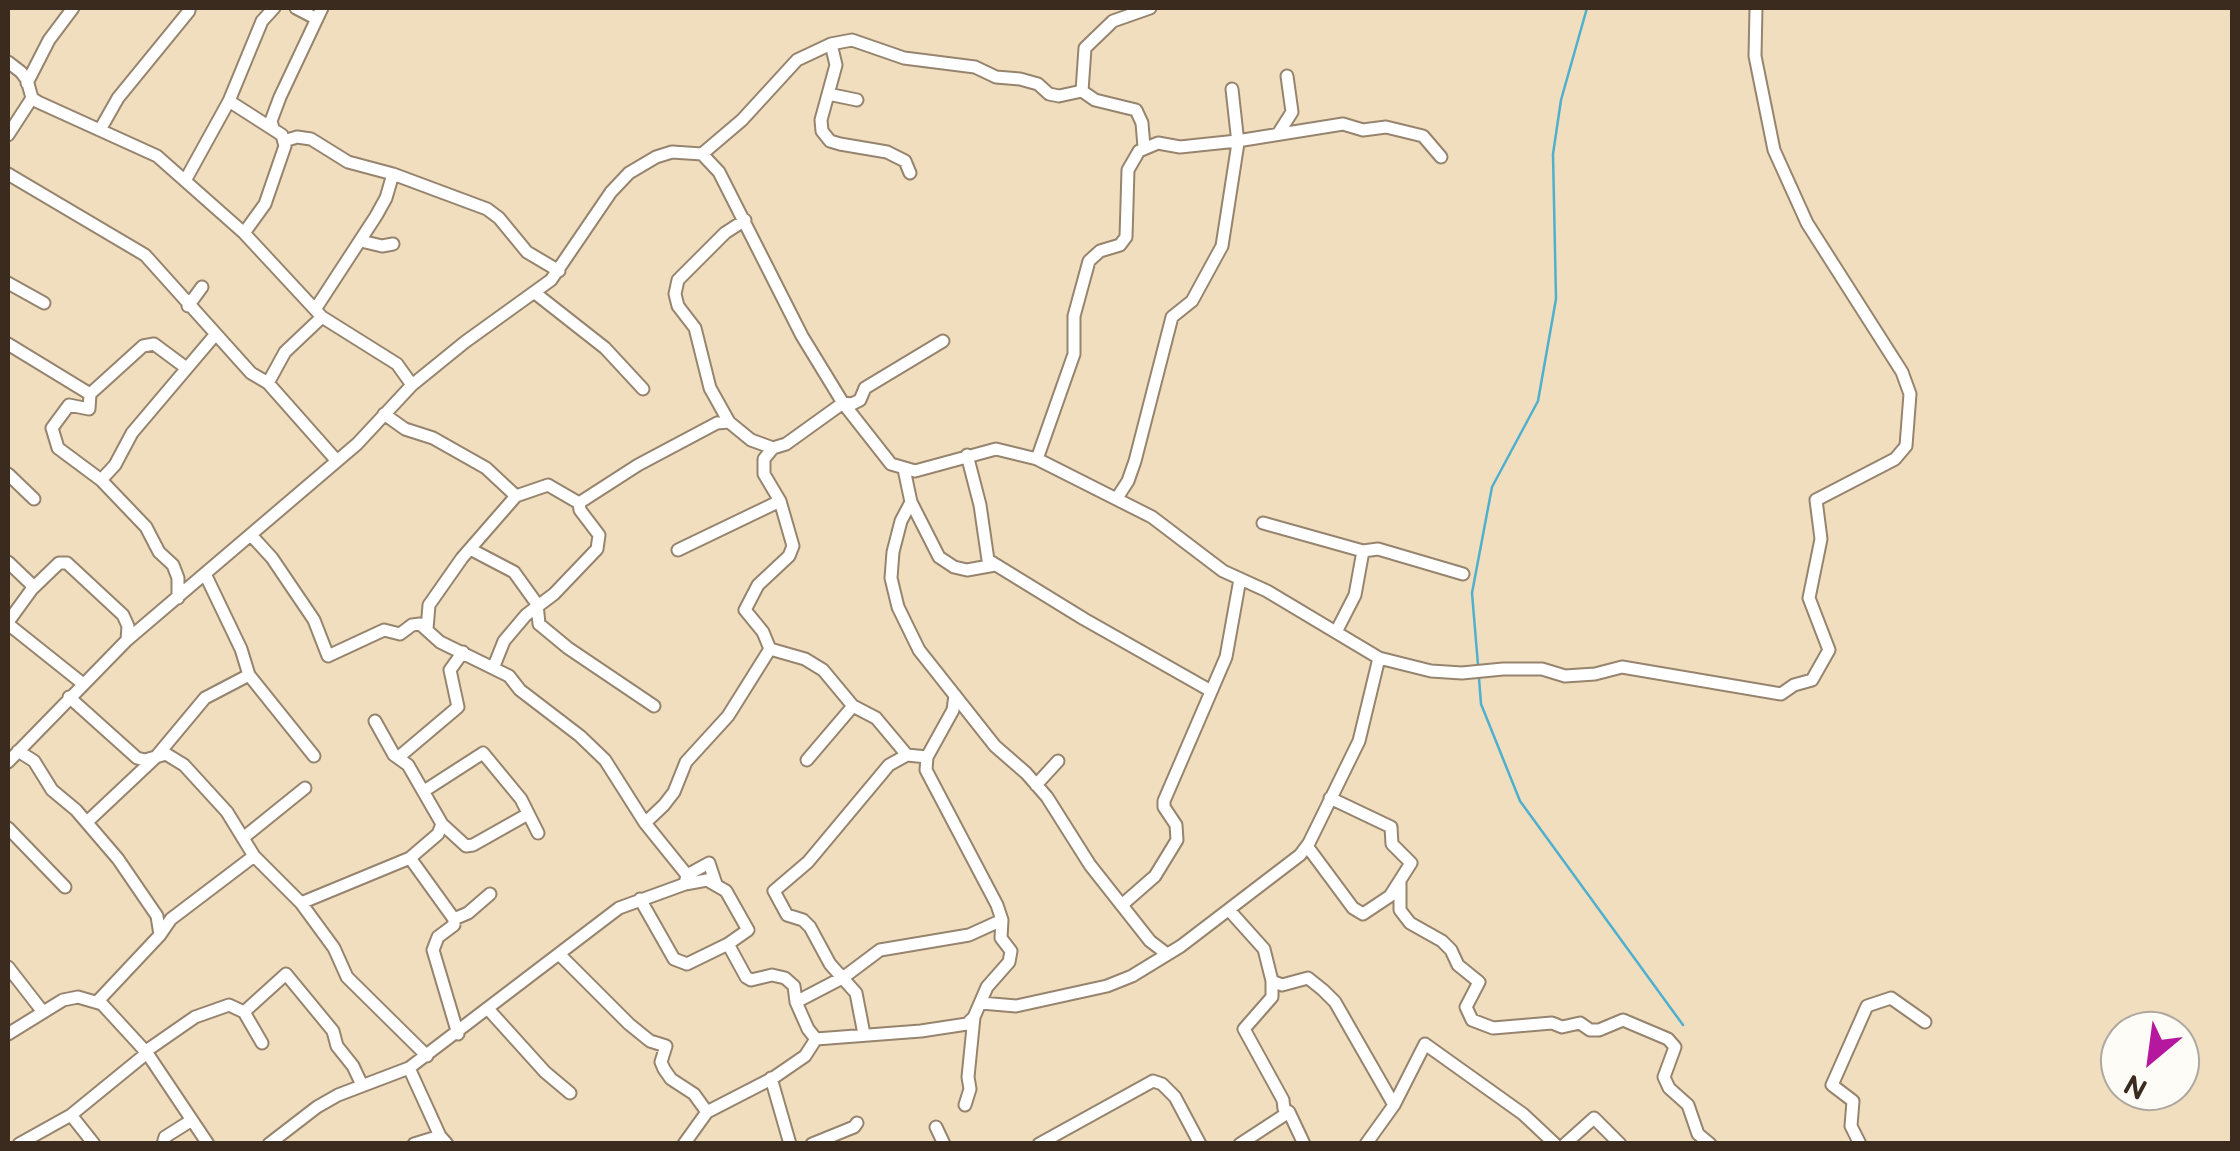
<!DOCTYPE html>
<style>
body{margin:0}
#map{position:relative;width:2240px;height:1151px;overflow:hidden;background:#f0debe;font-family:"Balsamiq Sans",sans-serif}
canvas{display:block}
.frame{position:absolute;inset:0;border:10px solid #3b2a1e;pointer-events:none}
.north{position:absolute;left:2100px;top:1011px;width:100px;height:100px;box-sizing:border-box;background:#fdfcf7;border:2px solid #afa8a0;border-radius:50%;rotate:209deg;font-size:28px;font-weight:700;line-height:40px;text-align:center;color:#3b2a1e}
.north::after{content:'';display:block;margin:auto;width:35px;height:45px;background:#b5179e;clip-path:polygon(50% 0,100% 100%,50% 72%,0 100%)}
</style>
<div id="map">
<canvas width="2240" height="1151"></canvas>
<div class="frame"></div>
<div class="north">N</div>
</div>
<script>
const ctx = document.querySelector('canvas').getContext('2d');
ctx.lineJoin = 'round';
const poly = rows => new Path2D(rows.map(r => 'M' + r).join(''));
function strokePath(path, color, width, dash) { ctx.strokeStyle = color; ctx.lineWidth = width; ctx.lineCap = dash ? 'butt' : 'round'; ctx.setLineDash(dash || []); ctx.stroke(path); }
strokePath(poly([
 [1478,665,1472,593,1492,487,1538,401,1556,299,1553,154,1561,100,1587,8],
 [1479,678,1481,704,1520,801,1683,1025]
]), '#4fb0ce', 2.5);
const minor = poly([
 [296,8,317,19],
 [831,44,836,65,821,120,822,131,830,141,840,144,887,152,905,161,910,173],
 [8,62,21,72,27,80,32,98,38,102,157,156,244,233,322,317,397,364,412,385],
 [27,83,49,40,73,8],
 [1082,91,1085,48,1113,21,1150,8],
 [828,94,857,100],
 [229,101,282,135,285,146,265,204,244,233],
 [101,128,118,98,189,11],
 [273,128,271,121,280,97,322,8],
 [1278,134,1292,112,1287,76],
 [8,135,32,98],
 [284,141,297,137,311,139,348,162,393,174,487,209,499,218,527,252,559,271],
 [702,154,742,120,797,60,831,44,852,40,904,58,975,67,996,77,1020,79,1038,84,1049,94,1059,96,1082,91,1095,100,1136,110,1142,123,1144,147],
 [8,174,145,255,251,373,268,383,337,461],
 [186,179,229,101,262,21,274,8],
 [745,220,725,233,678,280,675,294,678,306,695,328,710,388,729,422,751,440,773,448,786,444,843,403,852,404,860,400,865,388,943,341],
 [361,241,382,246,393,244],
 [8,283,44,303],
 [535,293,605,348,643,389],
 [188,306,202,287],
 [316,308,376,216,386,198,393,174],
 [8,344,90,394],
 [268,383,285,352,322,317],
 [384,414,405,429,433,438,486,468,516,496,548,485,579,503,580,510,599,535,597,549,554,594,526,615,504,641,494,666],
 [773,448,764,459,764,474,780,501,793,546,789,556,758,585,745,610,763,632,770,649,805,659,823,670,853,706,876,718,907,755],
 [967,455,980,505,988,560,1084,619,1211,691],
 [1037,459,1074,354,1074,316,1089,261,1100,251,1120,245,1126,237,1128,170,1139,151,1158,143,1180,147,1237,141,1343,124,1363,130,1386,127,1423,136,1441,157],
 [904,469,911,502,939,557,954,567,967,570,995,565],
 [8,474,34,499],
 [101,480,115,465,132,433,215,335],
 [1117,498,1128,481,1135,461,1172,317,1192,301,1222,246,1238,143,1232,89],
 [911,502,901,521,893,552,891,578,898,607,919,650,995,746,1026,773,1047,797,1090,865,1150,941,1167,954],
 [579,503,638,465,717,423,729,422],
 [1263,523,1363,551,1378,549,1463,574],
 [251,535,272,558,314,620,328,656,384,630,400,634,412,625,420,624,440,642,509,676,520,690,580,736,605,760,645,823,687,875,685,884,707,880,726,891,748,930,728,944,746,977,751,980,772,975,785,978,794,986,796,1002,808,1029,816,1039],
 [472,550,514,572,537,604,539,624,568,648,654,706],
 [678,550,780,501],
 [8,562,31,584,32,589,59,563,67,563,123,615,128,626,127,640],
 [206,576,241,649,249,675,314,756],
 [178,598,178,578,173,565,159,552,146,527,101,480,58,448,52,428,69,405,89,409,90,394,143,346,154,344,185,367],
 [8,622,32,589],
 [8,624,82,683],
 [427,629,429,605,462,558,516,496],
 [1336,632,1355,595,1363,551],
 [955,695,953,710,927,757,926,770,997,905,1002,920,1001,938,1011,951,1009,962,987,987,974,1017,968,1077,970,1089,965,1105],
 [69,697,137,758,145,760,166,754,184,765,227,812,254,856,301,903,334,948,347,977,427,1056],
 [375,721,394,755,408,765,442,824,466,846,473,845,528,814],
 [18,751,34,761,52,790,76,810,118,859,157,916,160,935],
 [400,756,458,707,450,670,463,652],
 [807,760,853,706],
 [8,762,127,640,357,444,412,385,465,342,551,280,611,192,629,173,656,157,672,152,702,154,719,172,802,336,843,403,891,464,915,471,996,449,1037,459,1152,517,1223,571,1267,591,1379,658,1431,671,1462,673,1503,669,1542,669,1565,676,1595,674,1622,667,1781,694,1794,685,1812,680,1829,650,1809,598,1821,539,1816,500,1895,459,1906,446,1910,394,1902,372,1807,223,1774,150,1755,56,1756,8],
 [1036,785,1058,761],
 [424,791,483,753,521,799,538,833],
 [87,822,155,758,205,698,249,675],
 [645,823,664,805,674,792,686,762,728,716,770,649],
 [8,828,65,887],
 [243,838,305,788],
 [1307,846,1353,908,1363,914,1390,896,1411,863,1392,844,1391,827,1330,798],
 [410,858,454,919],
 [687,875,709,863,716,884],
 [1400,883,1400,910,1410,923,1442,941,1451,950,1458,965,1479,982,1466,1007,1472,1020,1493,1028,1552,1023,1562,1027,1580,1023,1590,1030,1599,1030,1623,1020,1668,1039,1675,1047,1664,1077,1669,1088,1688,1105,1698,1134,1710,1144],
 [640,899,674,959,687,964,728,944],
 [301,903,410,858,438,834,442,824],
 [1123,904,1155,876,1177,840,1176,825,1164,807,1164,801,1226,657,1240,579],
 [1229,910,1264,949,1272,981,1272,997,1244,1029,1283,1100,1284,1109,1289,1112],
 [559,954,629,1024,650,1041,666,1046,661,1062,664,1069,671,1079,694,1094,707,1112],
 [8,967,43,1012],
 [1272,981,1282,985,1308,978,1323,990,1335,1002,1394,1105],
 [97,1002,160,935,171,919,254,856],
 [796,1002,844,977,880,950,969,935,1002,920],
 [981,1003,1016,1006,1107,986,1132,976,1181,946,1300,855,1309,843,1359,741,1379,658],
 [489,1010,545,1072,570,1093],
 [244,1012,286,974,333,1031,337,1046,353,1066,362,1085],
 [8,1034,63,1000,78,997,102,1004,147,1053,208,1144],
 [458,1034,433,950,438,937,454,925,454,919,468,913,490,894],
 [864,1034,856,993,830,964,810,927,803,920,787,915,774,891,808,862,889,765,907,755,927,757],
 [146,1051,195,1017,229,1005,244,1012,262,1043],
 [409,1068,440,1136,447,1144],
 [771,1078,790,1144],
 [71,1115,94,1144],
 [936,1127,944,1144],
 [19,1144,71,1115,147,1053],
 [163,1144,165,1137,192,1120],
 [269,1144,317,1107,338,1095,409,1068,619,908,685,884],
 [414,1144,440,1136],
 [684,1144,707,1112,773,1078,805,1056,816,1039,921,1031,967,1024,974,1017],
 [812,1144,854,1127,857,1123],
 [1039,1144,1153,1081,1162,1084,1175,1097,1200,1144],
 [1240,1144,1289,1112,1304,1144],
 [1366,1144,1394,1105,1425,1044,1523,1114,1555,1144],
 [1565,1144,1594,1118,1620,1144],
 [1860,1144,1851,1126,1853,1101,1832,1085,1867,1006,1891,998,1925,1022]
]);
strokePath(minor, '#96846e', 15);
strokePath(minor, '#fff', 11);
</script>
